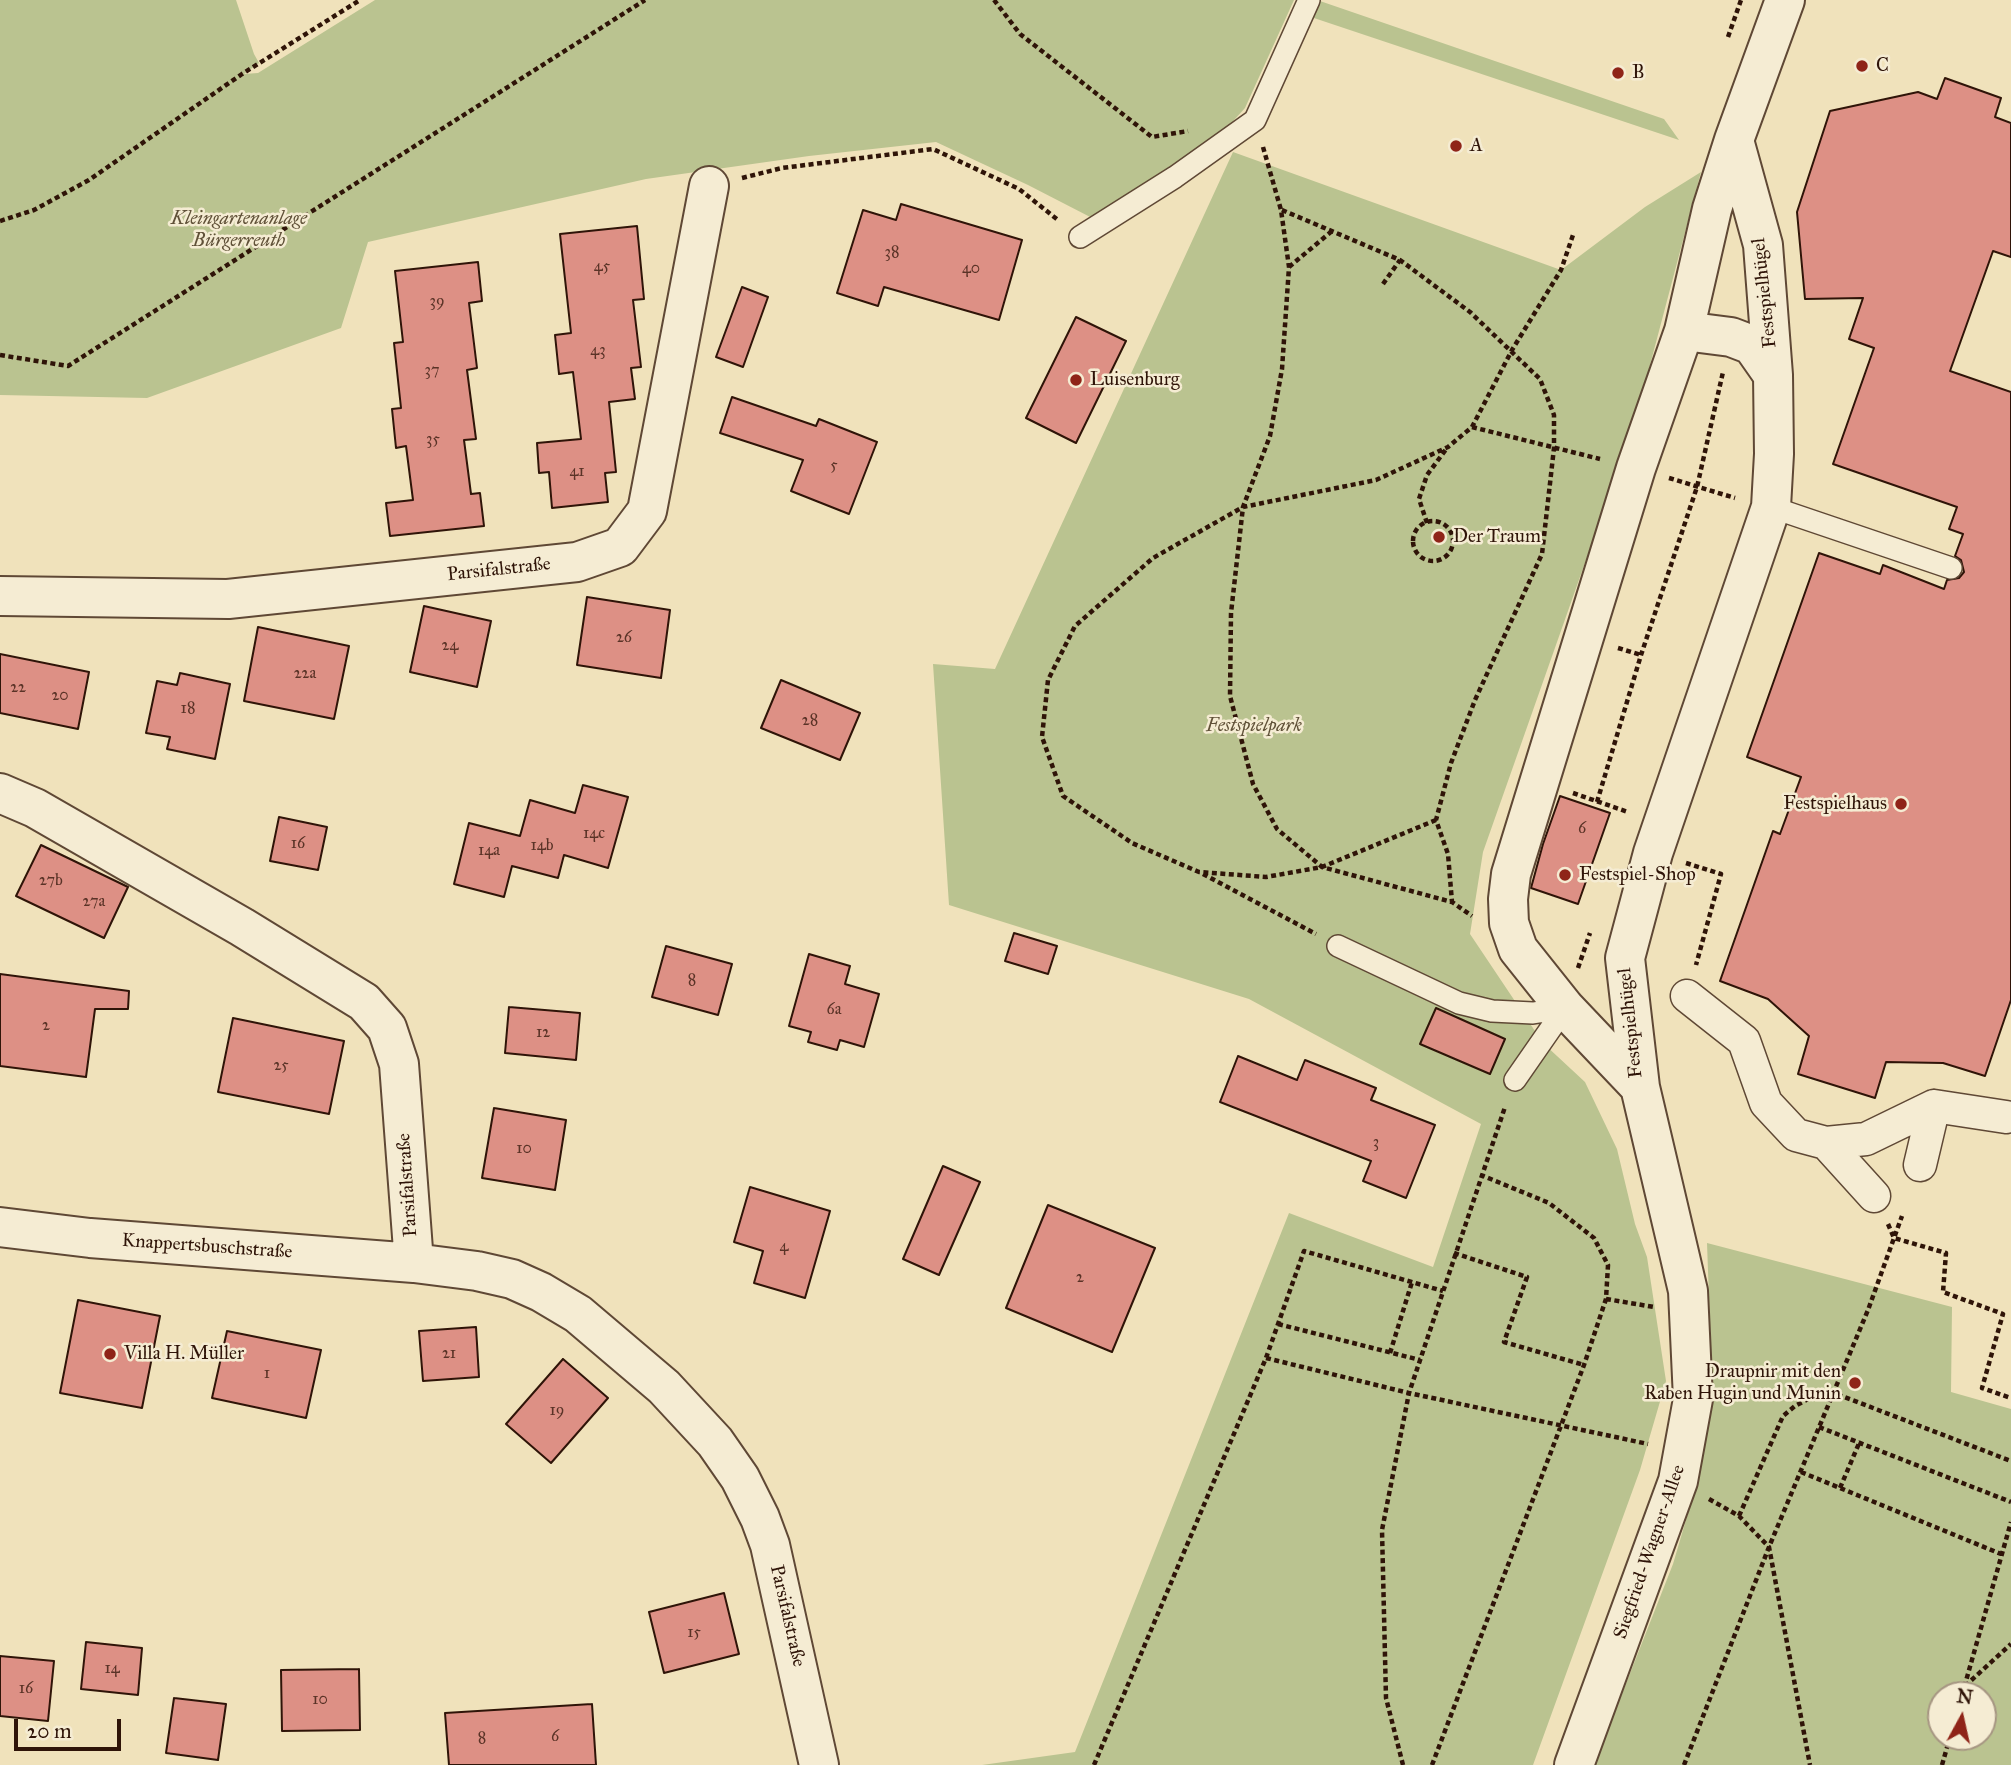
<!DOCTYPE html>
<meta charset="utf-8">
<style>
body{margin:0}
#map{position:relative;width:2011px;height:1765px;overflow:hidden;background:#f0e2bb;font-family:"IM FELL Great Primer",serif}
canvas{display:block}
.north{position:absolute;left:1927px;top:1681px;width:70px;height:70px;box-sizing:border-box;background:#f5ecd3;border:2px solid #a69682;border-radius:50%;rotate:8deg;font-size:19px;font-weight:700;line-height:28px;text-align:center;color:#2f1408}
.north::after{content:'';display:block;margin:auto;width:24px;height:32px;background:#8f2418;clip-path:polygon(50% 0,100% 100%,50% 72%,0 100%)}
.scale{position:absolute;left:14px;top:1719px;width:107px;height:32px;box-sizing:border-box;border:4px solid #2f1408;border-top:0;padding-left:9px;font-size:21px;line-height:24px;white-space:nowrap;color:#2f1408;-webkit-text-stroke:5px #f5ecd3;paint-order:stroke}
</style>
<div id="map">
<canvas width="2011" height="1765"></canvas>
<div class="north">N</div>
<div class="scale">20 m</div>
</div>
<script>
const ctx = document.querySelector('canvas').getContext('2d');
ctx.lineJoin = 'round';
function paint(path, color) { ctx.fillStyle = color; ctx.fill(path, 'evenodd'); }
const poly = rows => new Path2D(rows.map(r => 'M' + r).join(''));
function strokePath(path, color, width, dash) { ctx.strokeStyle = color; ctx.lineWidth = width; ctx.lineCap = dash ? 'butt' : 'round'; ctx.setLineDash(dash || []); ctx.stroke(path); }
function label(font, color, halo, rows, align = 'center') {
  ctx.font = font + ' "IM FELL Great Primer",serif'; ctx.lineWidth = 5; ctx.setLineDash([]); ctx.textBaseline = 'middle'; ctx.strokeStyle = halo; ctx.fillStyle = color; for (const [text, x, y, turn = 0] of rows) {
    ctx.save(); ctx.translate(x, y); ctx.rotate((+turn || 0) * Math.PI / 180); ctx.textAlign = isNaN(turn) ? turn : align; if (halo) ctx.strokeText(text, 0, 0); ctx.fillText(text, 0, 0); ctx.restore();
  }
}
paint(poly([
 [0,0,236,0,254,54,259,63,244,74,258,73,375,0,1294,0,1245,108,1225,130,1096,220,1028,185,936,142,809,156,646,179,368,242,341,328,147,398,0,395],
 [1317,0,1664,119,1679,140,1296,12],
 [1233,152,1561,270,1645,207,1701,172,1636,418,1483,852,1470,934,1543,1043,1585,1082,1617,1149,1635,1224,1647,1257,1666,1381,1640,1470,1533,1765,982,1765,1075,1752,1289,1213,1433,1267,1481,1124,1249,999,949,905,933,664,995,669],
 [1707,1243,1952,1307,1951,1392,2011,1409,2011,1765,1594,1765,1673,1564,1696,1486,1705,1433,1711,1353],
 [1941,1695,1983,1695,1983,1737,1941,1737]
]), '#bac390');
const building = poly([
 [1945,78,2001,98,1995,117,2011,123,2011,257,1993,251,1950,371,2011,392,2011,1000,1985,1076,1943,1063,1886,1062,1875,1098,1798,1074,1809,1036,1768,999,1720,981,1773,831,1780,834,1801,777,1747,757,1819,553,1880,574,1883,565,1944,589,1947,580,1959,578,1964,572,1961,560,1955,556,1963,534,1949,529,1957,507,1833,464,1874,348,1849,339,1863,298,1805,299,1797,212,1830,111,1918,92,1937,99,1945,78],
 [901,204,1022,240,999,320,884,287,878,306,837,293,863,210,896,220,901,204],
 [637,226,644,299,633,300,641,367,631,368,635,399,609,402,616,472,605,473,608,502,552,508,549,472,539,473,537,443,581,439,573,372,559,374,555,335,571,333,560,234,637,226],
 [478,262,482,301,469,303,477,368,467,370,476,439,464,440,471,494,480,493,484,526,390,536,386,503,413,500,406,446,396,448,392,409,401,408,394,343,403,342,395,271,478,262],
 [742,287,768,297,743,367,716,357,742,287],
 [1076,317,1126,341,1076,443,1026,418,1076,317],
 [732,397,816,426,819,419,877,442,849,514,791,491,803,460,720,433,732,397],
 [587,597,670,610,661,678,577,665,587,597],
 [424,606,491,621,477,687,410,672,424,606],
 [258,627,349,646,334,719,244,701,258,627],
 [0,654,89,672,78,729,0,713,0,654],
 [180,673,230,684,215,759,167,749,170,737,146,733,157,681,177,685,180,673],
 [781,680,860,713,840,760,761,728,781,680],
 [583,785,628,797,608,868,564,855,558,878,512,866,504,897,454,884,469,823,520,836,530,800,575,813,583,785],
 [1560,796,1610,813,1578,904,1531,888,1543,844,1560,796],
 [279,817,327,827,318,870,270,861,279,817],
 [41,845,128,887,104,938,16,896,41,845],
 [1014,933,1057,946,1048,974,1005,961,1014,933],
 [666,946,732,964,718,1015,652,997,666,946],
 [809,954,850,966,845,984,879,994,864,1047,840,1040,837,1050,808,1042,811,1032,789,1026,809,954],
 [0,974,129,991,128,1009,95,1009,86,1077,0,1066,0,974],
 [509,1007,580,1013,576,1060,505,1053,509,1007],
 [1436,1008,1505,1039,1490,1074,1420,1044,1436,1008],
 [233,1018,344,1041,329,1114,218,1092,233,1018],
 [1238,1056,1297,1080,1305,1060,1376,1088,1371,1100,1435,1125,1406,1198,1363,1181,1371,1161,1220,1102,1238,1056],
 [494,1108,566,1120,555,1190,482,1178,494,1108],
 [943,1166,980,1182,939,1275,903,1259,943,1166],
 [750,1187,830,1211,805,1298,754,1283,763,1251,734,1242,750,1187],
 [1048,1205,1155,1248,1112,1352,1006,1308,1048,1205],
 [78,1300,160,1316,142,1408,60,1393,78,1300],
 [476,1327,479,1377,423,1381,419,1331,476,1327],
 [227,1331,321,1350,306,1418,212,1398,227,1331],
 [563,1359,608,1398,551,1463,506,1424,563,1359],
 [724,1593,739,1654,664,1673,649,1612,724,1593],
 [86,1642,142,1648,138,1695,81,1689,86,1642],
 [0,1656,54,1661,48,1721,0,1716,0,1656],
 [359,1669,360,1730,282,1731,281,1670,359,1669],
 [174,1698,226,1704,218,1760,166,1753,174,1698],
 [592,1704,596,1765,449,1765,445,1713,592,1704]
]);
paint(building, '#dd9085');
strokePath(building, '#2f1408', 2);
const service = poly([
 [1080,237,1175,177,1255,120,1309,0],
 [1771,507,1951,568],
 [1338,946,1459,1003,1492,1011,1533,1013,1565,1008],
 [1515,1080,1565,1008]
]);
const pedestrian = poly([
 [1687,996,1744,1041,1766,1103,1796,1135,1826,1143,1874,1196],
 [1826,1143,1866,1139,1934,1106,2006,1117],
 [1920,1165,1934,1106]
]);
const minor = poly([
 [1684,331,1731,337,1752,345,1773,375],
 [0,596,228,599,577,562,620,547,647,511,709,186],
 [0,793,35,808,242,927,364,1002,387,1028,399,1064,414,1263],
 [1640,1087,1565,1008,1518,949,1509,923,1508,899,1511,874,1636,468,1684,331,1712,209,1734,140,1785,0],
 [0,1227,90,1238,414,1263,477,1271,512,1279,541,1292,578,1314,664,1387,715,1442,740,1478,760,1518,770,1545,819,1765],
 [1574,1765,1678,1481,1693,1399,1688,1291,1640,1087,1625,958,1653,853,1771,507,1774,454,1773,375,1763,245,1734,140]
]);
strokePath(service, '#5f4835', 24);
strokePath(pedestrian, '#5f4835', 35);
strokePath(minor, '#5f4835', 42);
strokePath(poly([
 [994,0,1020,34,1152,137,1188,131],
 [1728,37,1741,0],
 [1263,147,1281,210,1289,267,1282,369,1270,436,1243,507,1231,613,1230,696,1253,784,1277,829,1322,867,1452,902,1472,916],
 [742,178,782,168,933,149,1019,189,1058,220],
 [1282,210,1400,260,1470,312,1540,379,1554,415,1554,448,1542,554,1475,700,1451,763,1436,820,1448,854,1452,902],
 [0,221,34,210,89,180,242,74,360,0],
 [1289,267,1332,231],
 [1383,284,1400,260],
 [0,355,68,366,645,0],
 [1472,427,1600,459],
 [1669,478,1735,498],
 '1413 541a20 20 0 1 1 40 0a20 20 0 1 1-40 0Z',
 [1427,523,1419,499,1427,475,1447,448],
 [1618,648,1641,655],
 [1573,793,1628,812],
 [1597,802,1641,655,1697,487,1723,372],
 [1436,820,1322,867,1266,877,1199,872,1132,843,1063,796,1042,737,1048,680,1075,626,1153,558,1243,507,1376,480,1448,447,1472,427,1512,350,1561,270,1573,235],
 [1686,863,1721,874,1696,965],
 [1203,874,1316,934],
 [1578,968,1590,933],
 [1888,1224,1894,1238,1946,1253,1943,1292,2003,1314,1982,1388,2011,1398],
 [1454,1253,1527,1277,1504,1342,1584,1365],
 [1606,1299,1654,1307],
 [1278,1324,1420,1360],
 [1390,1353,1412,1282],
 [1266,1358,1409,1393,1648,1444],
 [1819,1427,2011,1502],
 [1801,1472,2001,1554],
 [1840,1488,1860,1441],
 [1709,1499,1739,1516,1769,1547,1810,1765],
 [1739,1516,1783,1416,1795,1406,1812,1397,1834,1393,2011,1461],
 [1965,1686,2011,1644],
 [1962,1695,2011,1522],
 [1094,1765,1266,1358,1304,1251,1443,1291],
 [1403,1765,1386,1698,1382,1530,1409,1393,1505,1107],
 [1432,1765,1584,1365,1606,1299,1608,1265,1594,1238,1549,1203,1481,1175],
 [1684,1765,1769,1547,1868,1310,1902,1216],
 [1942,1765,1950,1737]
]), '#2f1408', 4.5, [5, 3.5]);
strokePath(service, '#f5ecd3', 21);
strokePath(pedestrian, '#f5ecd3', 32);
strokePath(minor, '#f5ecd3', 38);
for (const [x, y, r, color] of [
 [1862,66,7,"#8f2418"],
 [1618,73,7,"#8f2418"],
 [1456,146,7,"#8f2418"],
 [1076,380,7,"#8f2418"],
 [1439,537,7,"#8f2418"],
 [1901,804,7,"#8f2418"],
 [1565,875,7,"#8f2418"],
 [110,1354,7,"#8f2418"],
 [1855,1383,7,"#8f2418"]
]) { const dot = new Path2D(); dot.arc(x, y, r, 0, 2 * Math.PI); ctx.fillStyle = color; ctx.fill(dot); strokePath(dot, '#f5ecd3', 2.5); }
label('16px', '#5a3327', null, [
 ["38",892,253],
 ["45",602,267],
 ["40",971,269],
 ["39",437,302],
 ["43",598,351],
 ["37",432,371],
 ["35",433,440],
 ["5",834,466],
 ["41",577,472],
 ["26",624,638],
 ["24",450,646],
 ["22a",305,674],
 ["22",18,688],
 ["20",60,696],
 ["18",188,709],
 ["28",810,721],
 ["6",1582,829],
 ["14c",594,834],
 ["16",298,844],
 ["14b",542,846],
 ["14a",489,851],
 ["27b",51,881],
 ["27a",94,902],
 ["8",692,981],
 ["6a",834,1010],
 ["2",46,1026],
 ["12",543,1033],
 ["25",281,1066],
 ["3",1376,1143],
 ["10",524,1149],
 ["4",784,1247],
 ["2",1080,1278],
 ["21",449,1354],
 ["1",267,1374],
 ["19",557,1411],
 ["15",694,1633],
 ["14",112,1669],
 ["16",26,1689],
 ["10",320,1700],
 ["6",555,1737],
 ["8",482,1739]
]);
label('19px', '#2f1408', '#f5ecd3', [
 ["C",1876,66],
 ["B",1632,73],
 ["A",1470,146],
 ["Luisenburg",1090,380],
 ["Der Traum",1453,537],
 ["Festspielhaus",1887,804,"right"],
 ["Festspiel-Shop",1579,875],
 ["Villa H. Müller",124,1354],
 ["Draupnir mit den",1841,1372,"right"],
 ["Raben Hugin und Munin",1841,1394,"right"]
], 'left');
label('italic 19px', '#605138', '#f5ecd3', [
 ["Kleingartenanlage",239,219],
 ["Bürgerreuth",239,241],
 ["Festspielpark",1254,726]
]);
label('19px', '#2f1408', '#f5ecd3', [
 ["Festspielhügel",1765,293,-96],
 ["Parsifalstraße",499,570,-6],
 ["Festspielhügel",1631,1023,-96],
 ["Parsifalstraße",408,1185,-94],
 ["Knappertsbuschstraße",207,1247,4],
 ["Siegfried-Wagner-Allee",1650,1552,-71],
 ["Parsifalstraße",787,1616,77]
]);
</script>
